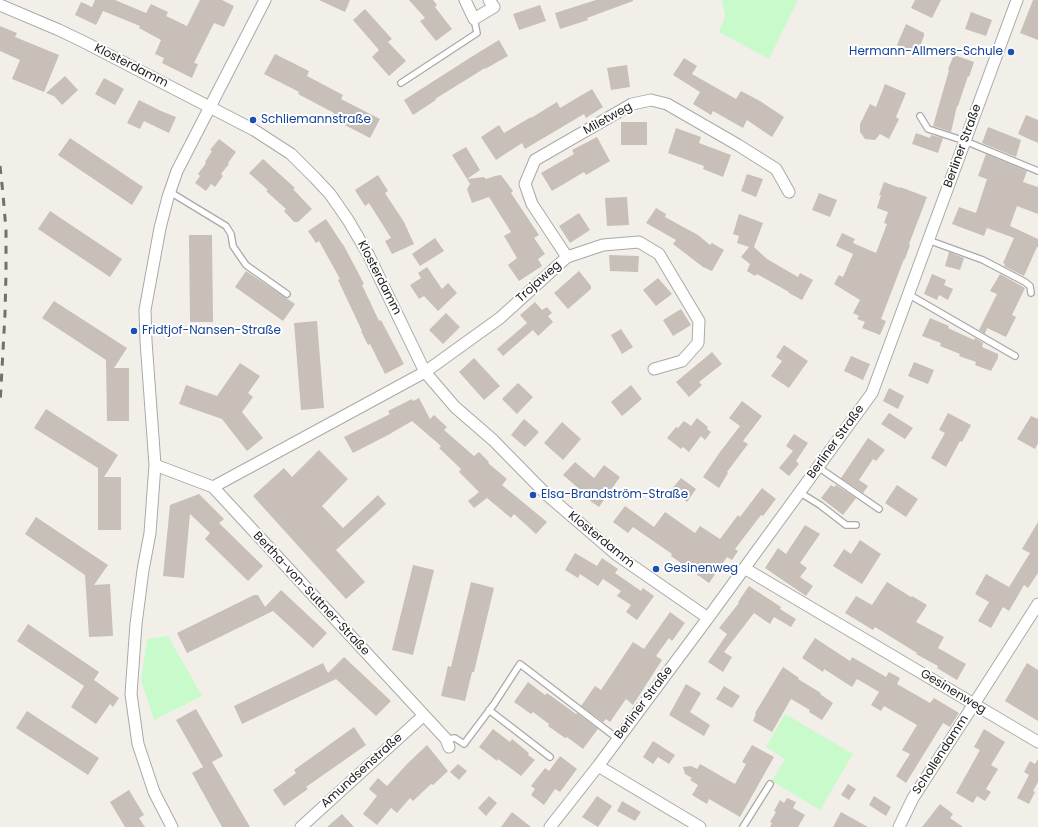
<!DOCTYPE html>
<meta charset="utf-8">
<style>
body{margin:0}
canvas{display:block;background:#f2efe9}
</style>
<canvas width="1038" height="827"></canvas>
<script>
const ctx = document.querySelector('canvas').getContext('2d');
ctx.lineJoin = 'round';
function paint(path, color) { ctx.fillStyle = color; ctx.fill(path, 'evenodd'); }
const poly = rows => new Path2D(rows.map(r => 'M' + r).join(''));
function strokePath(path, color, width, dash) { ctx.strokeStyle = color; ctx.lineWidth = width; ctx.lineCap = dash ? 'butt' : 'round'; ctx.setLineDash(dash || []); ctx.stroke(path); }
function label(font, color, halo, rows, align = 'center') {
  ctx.font = font + ' Poppins,sans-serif'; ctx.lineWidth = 4; ctx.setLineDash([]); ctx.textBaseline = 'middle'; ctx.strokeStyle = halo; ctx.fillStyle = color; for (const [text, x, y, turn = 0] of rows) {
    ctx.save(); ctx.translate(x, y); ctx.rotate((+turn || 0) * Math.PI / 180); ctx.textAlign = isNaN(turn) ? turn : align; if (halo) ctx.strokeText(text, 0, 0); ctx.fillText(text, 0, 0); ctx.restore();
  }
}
paint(poly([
 [722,0,798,0,769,59,719,32,725,16],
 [168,636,202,696,154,720,141,680,147,639],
 [785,714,853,754,820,810,772,781,785,759,766,747]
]), '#c8facc');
paint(poly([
 [95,0,115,0,146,13,151,4,168,12,166,16,187,26,200,0,222,0,234,6,224,27,214,23,194,63,198,64,192,78,162,63,164,58,155,54,161,40,139,28,140,26,103,11,96,25,75,15,81,2,92,7],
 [319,0,350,0,345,12],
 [409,0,433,0,437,5,435,7,452,29,436,41,420,21,425,18],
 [596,0,633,0,633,1,587,18,588,20,560,29,555,13],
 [915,0,941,0,932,18,911,8],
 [1033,0,1038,0,1038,40,1020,33],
 [540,5,546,21,519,30,513,14],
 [365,9,392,39,388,42,406,61,389,76,372,57,379,50,353,20],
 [971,12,992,20,986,36,965,29],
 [906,24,924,33,924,36,917,54,897,45],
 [0,26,17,33,15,37,59,55,44,92,12,79,20,60,0,51],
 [499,40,508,56,485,69,485,68,435,99,436,100,413,115,404,100,476,54],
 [275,54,309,71,307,76,343,95,341,99,380,119,370,138,331,118,334,113,298,94,299,92,264,74],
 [954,55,974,62,969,77,968,76,958,106,957,106,951,132,933,126,949,70,948,69],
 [684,58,697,66,692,74,736,99,741,91,760,101,784,117,772,137,747,120,743,128,713,111,711,115,693,104,700,92,673,75],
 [627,65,630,87,611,90,607,68],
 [65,76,78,90,62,105,54,96,46,93],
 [104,78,124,89,115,105,95,94],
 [885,84,906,93,896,117,899,119,889,139,880,134,875,140,865,139,860,132,860,124,870,104,876,107],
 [592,89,603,107,586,118,584,114,525,149,522,143,496,160,481,137,499,125,504,133,531,117,531,118,557,102,560,108],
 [139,100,161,111,176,117,169,133,144,121,140,129,127,123],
 [1026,115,1038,120,1038,143,1018,134],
 [621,122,647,122,647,145,621,145],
 [988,127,1021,140,1016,157,982,143],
 [676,128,701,137,699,143,731,155,723,177,703,169,704,166,668,153],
 [916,133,930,138,931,135,943,138,938,153,912,144],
 [597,137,610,161,586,175,584,172,552,191,541,173,574,154,572,150],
 [70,138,143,187,132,205,58,155],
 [219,139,236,152,228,163,229,164,221,174,223,176,215,187,211,184,206,191,195,183,200,176,198,174,206,163,205,162,212,151,210,150],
 [466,147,480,170,467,179,452,155],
 [986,154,1027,171,1023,182,1038,187,1038,214,1017,206,1010,226,1038,239,1038,247,1037,247,1024,276,1004,266,1005,264,1003,263,1014,238,987,228,984,236,952,224,959,207,976,213,987,179,978,176],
 [263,159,295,188,293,189,312,209,298,222,294,222,284,211,286,209,266,191,268,190,249,173],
 [747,174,763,179,756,197,741,191],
 [378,175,388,191,385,193,404,222,414,244,392,254,385,241,391,238,369,203,365,206,355,190],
 [501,175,513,191,511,193,539,235,534,238,545,254,538,259,542,266,519,281,508,265,517,258,504,236,511,232,489,197,472,203,467,189,470,184,467,179,484,177,486,179,495,176],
 [884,182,900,188,900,187,927,197,909,244,910,245,905,259,904,259,881,319,886,321,880,335,862,328,865,322,857,319,859,316,853,313,860,300,834,284,839,275,843,277,853,254,836,246,842,233,855,239,853,243,876,253,887,224,884,223,888,212,877,208,881,195,879,195],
 [819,193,837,200,830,217,812,210],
 [627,197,629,225,607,226,605,198],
 [656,208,666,214,665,217,698,235,710,245,712,243,724,250,712,271,703,267,673,244,676,240,646,223],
 [50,211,122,259,110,277,38,229],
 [579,213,590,230,570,243,559,226],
 [739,214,763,223,754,247,767,259,798,277,800,273,813,280,802,300,789,293,789,292,757,274,755,276,747,271,750,264,741,257,749,247,737,243,739,236,733,234],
 [326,219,343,245,343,244,364,284,362,285,379,321,381,320,404,364,385,374,370,344,368,345,361,331,362,331,338,280,340,279,319,241,316,243,308,231],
 [189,235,212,235,213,322,190,322],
 [435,238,444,251,420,266,412,254],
 [949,252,964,258,960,270,945,266],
 [609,255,639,256,638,272,610,271],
 [427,267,442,289,448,283,457,293,438,311,424,296,419,299,410,285,421,278,418,273],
 [246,271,295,304,283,321,235,287],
 [579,271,591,286,591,289,568,309,554,293],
 [932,274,946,280,944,285,953,289,948,300,939,295,937,300,924,294],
 [1000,274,1025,288,1012,315,1016,317,1006,337,987,328,985,334,979,330,997,294,990,291],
 [658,278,672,294,656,306,643,290],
 [54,301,127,348,114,368,129,368,129,421,107,421,106,360,42,318],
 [535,302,542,310,547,307,552,313,548,316,553,322,538,336,533,330,503,356,497,349,527,323,520,315],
 [681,309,691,325,673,336,663,320],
 [446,313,460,327,443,344,429,330],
 [930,318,949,326,948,328,974,340,975,338,983,343,982,347,998,354,998,358,991,371,975,365,976,362,959,356,960,354,940,346,941,343,922,336],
 [317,321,324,408,301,410,294,323],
 [621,329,633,347,622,354,611,335],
 [784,345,808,361,789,388,771,376,782,361,776,357],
 [712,352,722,364,699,382,702,385,689,397,676,382],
 [851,356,870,364,863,380,844,371],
 [474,358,500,386,484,400,459,372],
 [914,362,934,370,928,384,908,376],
 [240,363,260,376,248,393,253,397,242,412,263,438,247,451,222,419,179,404,186,385,217,396],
 [518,383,533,397,517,414,502,399],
 [631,385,642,399,622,416,611,402],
 [889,388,904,396,898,409,883,401],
 [419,398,430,419,434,415,447,427,444,430,474,456,479,452,489,462,488,463,507,479,502,485,547,522,536,534,514,514,511,518,487,498,474,508,468,501,479,492,459,472,461,469,439,448,441,446,412,421,388,435,353,453,344,437,390,414,388,411,412,399,413,401],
 [742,401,762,416,743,441,748,444,727,472,728,473,719,488,703,477,720,452,740,426,729,418],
 [46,409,118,455,104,477,121,477,121,530,98,530,98,468,34,428],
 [889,413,913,428,905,439,881,424],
 [948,413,971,425,962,442,960,441,946,467,931,458,945,433,939,430],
 [1031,416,1038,419,1038,443,1035,449,1017,439],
 [697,418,708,427,707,429,711,432,705,440,701,436,689,452,683,447,681,449,667,438,676,427,678,428,684,421,691,426],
 [524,419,539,432,525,447,511,435],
 [562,422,581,439,563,460,544,443],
 [794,434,808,443,796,461,799,464,789,476,779,468,793,451,786,446],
 [868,438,885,450,876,461,873,459,859,480,868,486,863,493,841,478],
 [319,450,348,479,322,506,343,528,378,495,386,504,336,550,365,582,346,599,253,496,284,468,292,477],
 [575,462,594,478,604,465,620,477,599,507,582,495,584,493,563,475],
 [681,478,696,489,687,502,671,490],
 [831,485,834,487,836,485,856,498,843,515,821,498],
 [897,485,918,499,906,517,885,503],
 [762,488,776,499,763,516,761,515,735,549,738,551,732,560,727,557,709,583,671,556,672,554,633,527,628,533,613,522,625,506,654,527,665,512,695,533,700,526,720,539,738,515,740,517],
 [199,494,224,519,219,523,263,566,248,581,205,539,210,533,190,514,184,578,163,576,170,505],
 [36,517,108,565,94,585,110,584,113,636,89,637,85,575,25,534],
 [1038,522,1038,573,1028,588,1024,585,1009,611,1003,607,991,628,978,621,989,602,975,594,986,574,1009,587,1030,553,1022,549],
 [805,525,820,534,800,563,807,568,800,577,813,586,806,596,765,568,778,548,786,554],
 [860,540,881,554,862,584,833,566,844,549,851,554],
 [575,553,597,566,602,558,618,569,615,573,641,591,643,588,654,596,637,620,626,612,631,605,617,596,621,591,603,579,598,586,580,574,578,578,565,570],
 [413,565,434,570,413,655,392,650],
 [471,582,494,588,474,672,472,672,465,701,441,696,448,666,451,667],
 [887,582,911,597,912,596,927,605,916,622,944,637,938,648,966,664,957,680,937,668,938,666,916,654,917,653,875,627,873,630,845,613,856,596,872,605],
 [749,586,781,607,780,609,796,619,791,627,774,617,770,624,754,613,724,652,732,657,723,672,708,662,727,634,719,628,739,603,738,602],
 [281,590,327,633,313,648,273,611,187,653,177,633,254,595,258,595,265,607],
 [670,612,685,623,672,641,669,638,656,656,662,660,633,705,626,699,610,722,606,719,603,722,581,706,595,686,601,690,633,642,644,649],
 [28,624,99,672,94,680,119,698,113,707,110,704,96,724,71,707,84,686,17,641],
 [815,638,850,661,852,657,886,677,889,672,900,678,897,684,930,703,934,698,959,713,950,727,943,723,906,783,896,776,910,754,902,750,917,725,884,706,881,711,871,705,879,692,857,679,852,687,824,669,823,672,802,658],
 [344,657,391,701,376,716,336,679,242,724,234,706,323,663,328,673],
 [1027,663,1038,670,1038,721,1005,701],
 [783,667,799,678,798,679,821,693,820,694,833,703,822,720,809,712,810,710,791,699,772,732,753,721,756,714,755,713],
 [528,682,545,695,547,693,576,714,577,713,598,729,583,749,567,737,565,738,548,726,549,724,533,712,531,714,514,702],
 [686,684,701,693,690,712,710,725,704,736,669,715],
 [724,686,740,696,732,708,716,699],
 [196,709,223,756,212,762,250,827,222,827,192,773,203,767,176,720],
 [27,711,99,758,88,775,16,728],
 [354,727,366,745,306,787,308,789,284,806,273,790,296,773,294,770],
 [493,729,510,742,512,739,529,753,528,755,535,760,521,776,498,759,497,761,479,747],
 [984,729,1005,742,991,765,998,769,986,789,991,792,985,801,977,796,973,803,956,793,980,750,974,747],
 [653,741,675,755,669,764,658,757,653,764,643,757],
 [427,745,448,771,433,785,431,784,413,801,410,798,397,813,391,808,377,825,363,814,377,796,369,789,378,778,387,786,407,764],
 [752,745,774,757,740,817,709,799,707,804,692,795,698,785,690,780,692,778,685,774,683,767,691,766,697,769,700,764,735,784,746,764,742,762],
 [560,756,577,769,560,792,555,789,544,805,531,795,535,789,531,786,545,768,549,771],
 [1038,759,1038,782,1033,791,1035,792,1029,804,1017,798,1029,775,1024,772,1030,761,1035,764],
 [458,764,467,771,459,780,450,772],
 [848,784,856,789,849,800,841,795],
 [129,790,144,815,139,818,145,827,125,827,110,802],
 [489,796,497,803,486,816,478,808],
 [597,796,612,806,598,827,582,817],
 [874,796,891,807,886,816,869,805],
 [787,798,796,802,793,808,805,815,798,827,770,827,772,823,770,822,776,812,774,811,780,800,784,803],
 [622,801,641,812,635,821,617,811],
 [940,804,953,814,950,818,963,827,922,827],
 [512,812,531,827,501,827],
 [841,812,868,827,833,827],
 [342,814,354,827,327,827]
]), '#c7bfb8');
const service = poly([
 [401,83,477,33,474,19],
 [920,116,928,129,965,141,1038,171],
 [170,192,226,226,231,234,233,246,246,265,287,294],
 [928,240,983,260,1025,282,1030,286,1031,293],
 [908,294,1015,356],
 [818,467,879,509],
 [799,492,820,505,846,525,856,525],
 [489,710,550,757],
 [446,739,455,738,464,744,494,704,520,664,618,739],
 [743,827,770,784]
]);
const minor = poly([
 [465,0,474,19,494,7,489,0],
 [0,5,59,30,84,42,254,130,291,154,315,178,330,194,348,220,368,254,425,372,455,407,493,440,546,494,617,555,708,618],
 [567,257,532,204,525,184,535,160,632,104,651,100,667,104,738,145,776,169,789,192],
 [155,465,213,487,446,739,449,747],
 [213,487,425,372,500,318,567,257,603,245,639,242,659,254,699,321,698,343,682,361,654,369],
 [744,568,1038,742],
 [598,766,700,827],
 [172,827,154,792,138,744,131,694,136,624,143,570,150,533,155,465,146,341,145,310,160,228,168,197,177,171,265,0],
 [301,827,423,716],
 [550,827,598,766,708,618,872,393,1017,0],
 [899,827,913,798,974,704,1038,604]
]);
strokePath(service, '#a9a9a9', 8);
strokePath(minor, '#a9a9a9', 13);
strokePath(service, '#fff', 5.5);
strokePath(minor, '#fff', 11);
strokePath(poly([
 [0,166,3,194,6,230,6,273,5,314,0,405]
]), '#707070', 3, [8, 8]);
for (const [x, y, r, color] of [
 [1011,52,4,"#1a4fb4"],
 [253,120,4,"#1a4fb4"],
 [134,331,4,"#1a4fb4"],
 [533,495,4,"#1a4fb4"],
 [656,569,4,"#1a4fb4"]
]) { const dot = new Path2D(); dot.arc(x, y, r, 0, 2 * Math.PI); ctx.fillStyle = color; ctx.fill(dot); strokePath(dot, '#fff', 1.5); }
label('12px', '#164399', '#fff', [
 ["Hermann-Allmers-Schule",1003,52,"right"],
 ["Schliemannstraße",261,120],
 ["Fridtjof-Nansen-Straße",142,331],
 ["Elsa-Brandström-Straße",541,495],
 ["Gesinenweg",664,569]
], 'left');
label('12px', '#222', '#fff', [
 ["Klosterdamm",131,66,27],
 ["Miletweg",608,119,-29],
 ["Berliner Straße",963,146,-70],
 ["Klosterdamm",379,278,63],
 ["Trojaweg",539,282,-42],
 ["Berliner Straße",836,442,-54],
 ["Klosterdamm",601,540,39],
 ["Bertha-von-Suttner-Straße",311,594,47],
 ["Gesinenweg",953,692,31],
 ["Berliner Straße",644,703,-53],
 ["Schollendamm",941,755,-57],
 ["Amundsenstraße",362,771,-42]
]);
</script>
